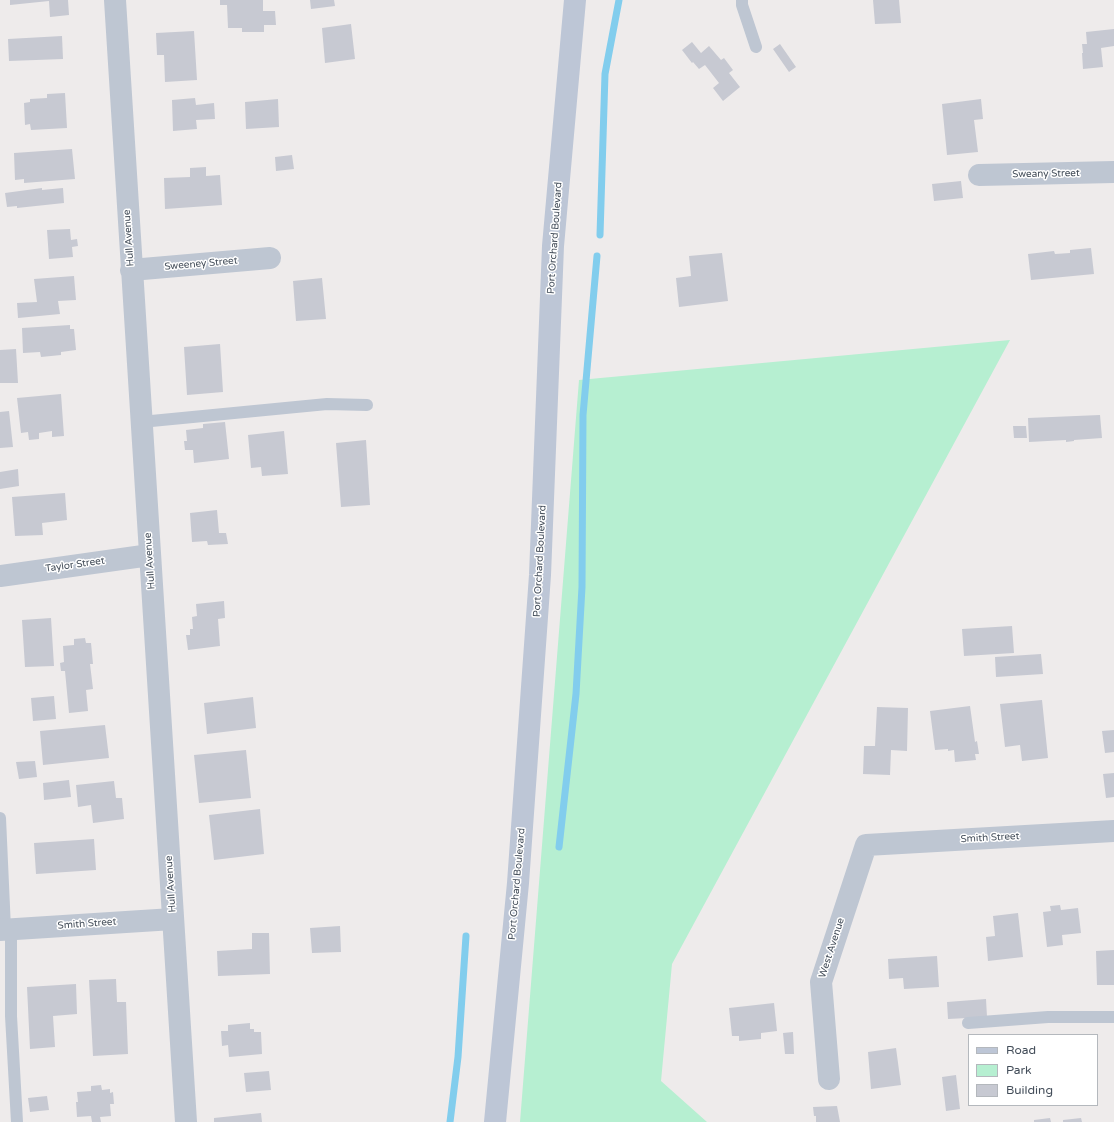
<!DOCTYPE html>
<style>
body{margin:0}
#map{position:relative;width:1114px;height:1122px;overflow:hidden;background:#eeebeb;font-family:"Varela Round",sans-serif}
canvas{display:block}
.legend{position:absolute;left:968px;top:1034px;width:130px;height:72px;box-sizing:border-box;background:#fff;border:1px solid #b4b8bd;margin:0;padding:5px 7px;list-style:none;font-size:12px;color:#434d59}
.legend li{display:flex;align-items:center;gap:8px;height:20px}
.legend b{width:20px;border:1px solid #b4b8bd}
</style>
<div id="map">
<canvas width="1114" height="1122"></canvas>
<ul class="legend">
<li><b style="height:5px;background:#bdc6d6"></b>Road</li>
<li><b style="height:11px;background:#b6efd1"></b>Park</li>
<li><b style="height:11px;background:#c7c9d2"></b>Building</li>
</ul>
</div>
<script>
const ctx = document.querySelector('canvas').getContext('2d');
ctx.lineJoin = 'round';
function paint(path, color) { ctx.fillStyle = color; ctx.fill(path, 'evenodd'); }
const poly = rows => new Path2D(rows.map(r => 'M' + r).join(''));
function strokePath(path, color, width, dash) { ctx.strokeStyle = color; ctx.lineWidth = width; ctx.lineCap = dash ? 'butt' : 'round'; ctx.setLineDash(dash || []); ctx.stroke(path); }
function label(font, color, halo, rows, align = 'center') {
  ctx.font = font + ' "Varela Round",sans-serif'; ctx.lineWidth = 3; ctx.setLineDash([]); ctx.textBaseline = 'middle'; ctx.strokeStyle = halo; ctx.fillStyle = color; for (const [text, x, y, turn = 0] of rows) {
    ctx.save(); ctx.translate(x, y); ctx.rotate((+turn || 0) * Math.PI / 180); ctx.textAlign = isNaN(turn) ? turn : align; if (halo) ctx.strokeText(text, 0, 0); ctx.fillText(text, 0, 0); ctx.restore();
  }
}
paint(poly([
 [1010,340,672,964,661,1081,707,1122,520,1122,579,380]
]), '#b6efd1');
strokePath(poly([
 [600,235,605,74,619,0],
 [559,847,576,694,582,587,583,415,597,256],
 [450,1122,458,1057,466,936]
]), '#82cded', 7);
paint(poly([
 [10,0,68,0,69,15,50,17,49,1,10,5],
 [220,0,263,0,263,11,275,11,276,25,264,25,264,32,242,32,242,28,228,28,227,5,220,5],
 [310,0,334,0,335,6,311,9],
 [873,0,899,0,901,23,875,24],
 [351,24,355,59,325,63,322,28],
 [1114,29,1114,46,1101,48,1103,67,1083,69,1082,53,1083,53,1082,44,1087,44,1086,32],
 [194,31,197,80,165,82,164,55,157,55,156,33],
 [62,36,63,59,9,61,8,39],
 [692,42,701,53,709,46,721,60,724,58,733,70,729,73,740,87,723,101,713,88,719,83,705,65,699,69,693,62,692,63,682,50],
 [780,44,796,67,789,72,773,49],
 [65,93,67,128,31,130,30,124,25,125,24,103,30,102,30,99,47,98,47,94],
 [195,98,196,105,214,103,215,119,196,120,197,129,173,131,172,100],
 [278,99,279,127,246,129,245,102],
 [981,99,983,119,974,120,978,152,947,155,942,104],
 [72,149,75,179,24,183,24,179,15,180,14,153],
 [292,155,294,169,276,171,275,157],
 [206,167,206,176,220,175,222,205,165,209,164,178,190,177,190,168],
 [961,181,963,198,934,201,932,184],
 [42,188,42,190,63,188,64,203,17,208,17,206,7,207,5,193],
 [70,229,71,240,77,239,78,246,72,247,73,257,49,259,47,230],
 [1091,248,1094,274,1031,280,1028,254,1054,251,1055,254,1070,253,1070,250],
 [722,253,728,301,679,307,676,278,691,276,689,256],
 [74,276,76,300,58,301,60,314,18,318,17,303,37,302,34,279],
 [322,278,326,319,296,321,293,281],
 [70,325,70,329,74,329,76,350,61,352,61,355,41,357,40,352,23,353,22,328],
 [220,344,223,392,187,395,184,347],
 [16,349,18,383,0,383,0,350],
 [61,394,64,436,52,437,52,431,39,433,39,439,29,440,28,432,21,433,17,398],
 [9,411,13,447,0,448,0,412],
 [1100,415,1102,438,1074,440,1074,441,1066,442,1066,440,1029,442,1028,418],
 [225,422,229,459,194,463,193,450,185,450,184,441,187,441,186,430,203,428,203,424],
 [1013,426,1026,426,1027,438,1014,438],
 [284,431,288,474,262,476,261,467,251,468,248,435],
 [366,440,370,505,341,507,336,443],
 [18,469,19,486,0,489,0,472],
 [65,493,67,520,42,523,43,535,15,536,12,497],
 [217,510,219,533,226,533,228,544,208,545,207,541,192,542,190,513],
 [224,601,225,618,218,619,220,646,188,650,186,635,190,635,190,629,193,629,192,617,197,616,196,604],
 [51,618,54,666,25,667,22,620],
 [1012,626,1014,653,964,656,962,629],
 [85,638,86,643,91,643,93,664,90,664,93,689,86,690,88,711,69,713,65,671,61,671,60,663,64,662,63,646,74,645,74,639],
 [1041,654,1043,674,996,677,995,657],
 [54,696,56,719,33,721,31,698],
 [253,697,256,728,207,734,204,703],
 [1042,700,1048,758,1022,761,1020,745,1005,747,1000,704],
 [970,706,975,742,977,741,979,754,975,754,976,760,955,762,954,750,948,751,948,749,935,750,930,711],
 [877,707,908,708,907,751,891,750,890,775,863,774,864,746,875,746],
 [105,725,109,758,43,765,40,731],
 [1114,730,1114,752,1105,753,1102,731],
 [246,750,251,798,199,803,194,755],
 [35,761,37,777,19,779,16,762],
 [1114,773,1114,797,1106,798,1103,774],
 [69,780,71,797,44,800,43,783],
 [114,781,116,798,122,798,124,819,93,823,91,805,78,807,76,785],
 [260,809,264,854,214,860,209,815],
 [94,839,96,870,36,874,34,843],
 [1060,905,1061,910,1078,908,1081,933,1062,935,1063,945,1047,947,1043,912,1051,911,1050,906],
 [1018,913,1023,957,988,961,986,937,995,936,993,916],
 [340,926,341,952,312,953,310,928],
 [252,933,269,933,270,974,218,976,217,951,252,949],
 [1114,950,1114,985,1097,985,1096,951],
 [937,956,939,987,904,989,903,978,889,979,888,959],
 [116,979,117,1002,126,1002,128,1054,93,1056,89,980],
 [76,984,77,1014,53,1016,55,1047,30,1049,27,987],
 [986,999,987,1017,948,1019,947,1002],
 [774,1003,777,1031,761,1033,761,1039,739,1041,739,1036,732,1036,729,1008],
 [250,1023,250,1029,254,1029,254,1032,261,1032,262,1054,229,1057,228,1045,222,1046,221,1031,228,1031,228,1025],
 [793,1032,794,1054,785,1054,783,1033],
 [896,1048,901,1085,871,1089,868,1052],
 [269,1071,271,1090,246,1092,244,1073],
 [956,1075,960,1109,946,1111,942,1077],
 [101,1085,102,1090,110,1089,110,1093,113,1092,114,1104,110,1104,111,1116,100,1117,101,1122,92,1122,91,1116,77,1117,76,1102,78,1102,77,1092,91,1091,91,1086],
 [47,1096,49,1110,30,1112,28,1098],
 [837,1106,840,1122,816,1122,816,1116,814,1116,813,1107],
 [261,1113,262,1122,214,1122,214,1118],
 [1050,1118,1051,1122,1034,1122,1034,1120],
 [1081,1118,1082,1122,1063,1122,1063,1120]
]), '#c7c9d2');
strokePath(poly([
 [742,0,742,5,756,47],
 [141,422,327,404,367,405],
 [0,818,5,929],
 [11,929,11,1016,17,1122],
 [968,1023,1048,1017,1114,1017]
]), '#bec6d2', 12);
strokePath(poly([
 [115,0,186,1122],
 [979,175,1114,172],
 [131,270,270,258],
 [0,576,150,555],
 [0,930,173,919],
 [829,1079,821,982,866,845,1114,831]
]), '#bec6d2', 22);
strokePath(poly([
 [495,1122,518,883,540,575,553,246,575,0]
]), '#bdc6d6', 22);
label('10px', '#434d59', '#fff', [
 ["Sweany Street",1046,174,-1],
 ["Hull Avenue",129,238,-94],
 ["Port Orchard Boulevard",555,238,-86],
 ["Sweeney Street",201,264,-5],
 ["Hull Avenue",150,561,-94],
 ["Port Orchard Boulevard",540,561,-87],
 ["Taylor Street",75,565,-8],
 ["Smith Street",990,838,-3],
 ["Hull Avenue",171,884,-94],
 ["Port Orchard Boulevard",517,884,-85],
 ["Smith Street",87,924,-4],
 ["West Avenue",832,948,-72]
]);
</script>
